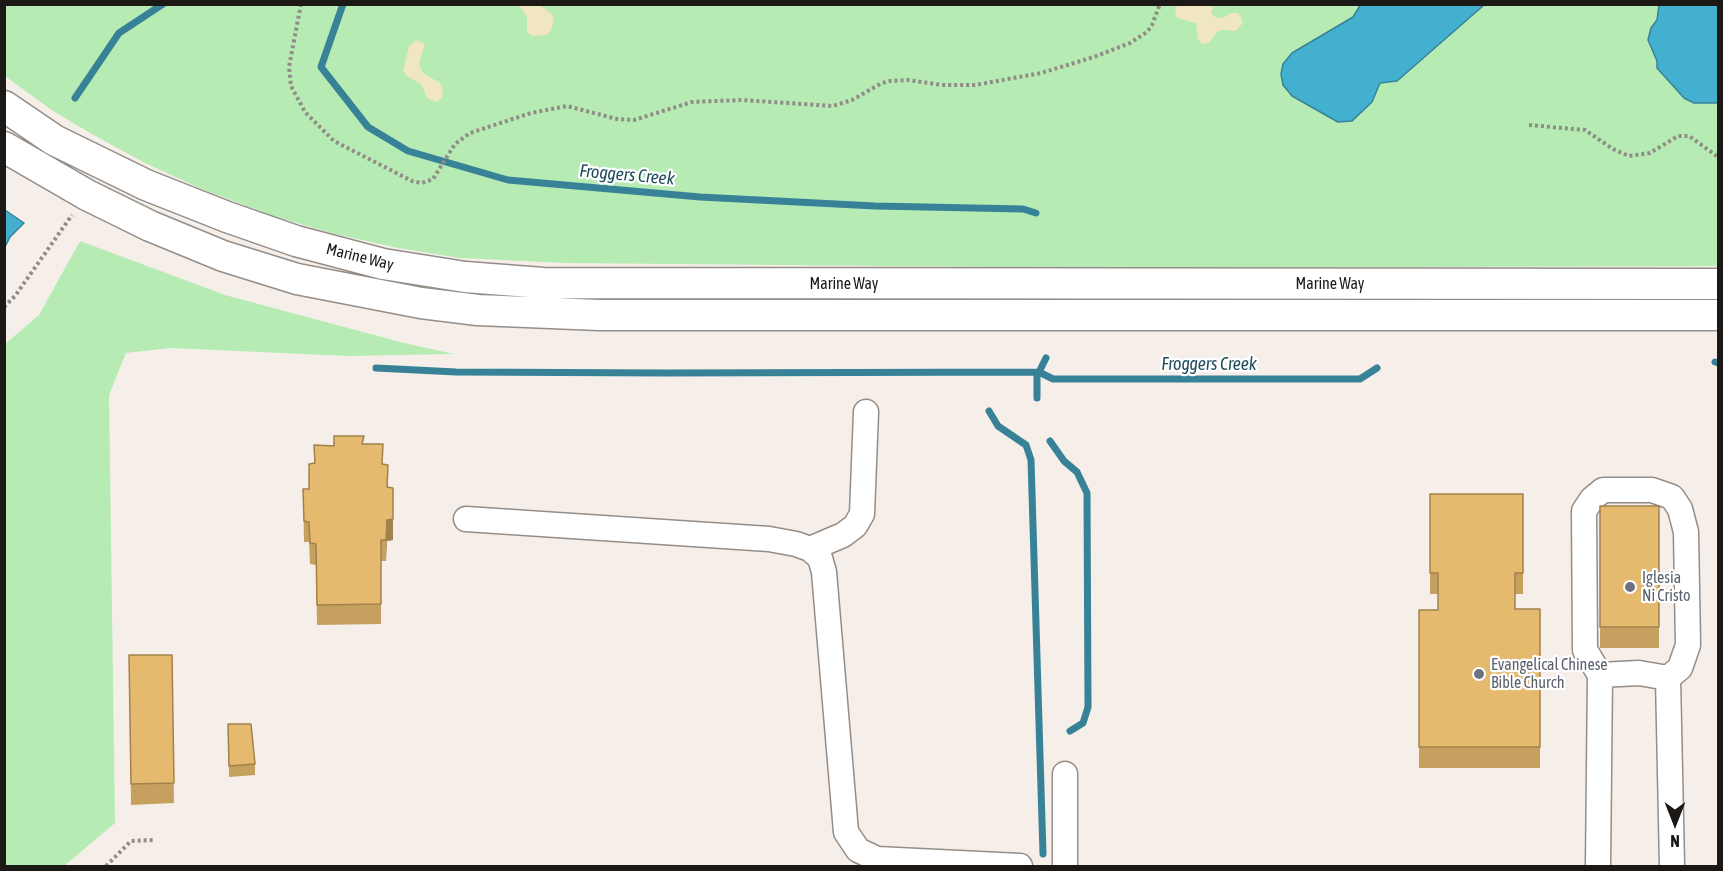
<!DOCTYPE html>
<style>
body{margin:0}
#map{position:relative;width:1723px;height:871px;overflow:hidden;background:#f6efe9;font-family:"Asap Condensed",sans-serif}
canvas{display:block}
.frame{position:absolute;inset:0;border:6px solid #1b1816;pointer-events:none}
.north{position:absolute;left:1645px;top:793px;width:60px;height:60px;-webkit-text-stroke:4px #fff;paint-order:stroke;rotate:180deg;font-size:16px;font-weight:700;line-height:24px;text-align:center;color:#1b1816}
.north::after{content:'';display:block;margin:auto;width:21px;height:27px;background:#1b1816;clip-path:polygon(50% 0,100% 100%,50% 72%,0 100%)}
</style>
<div id="map">
<canvas width="1723" height="871"></canvas>
<div class="frame"></div>
<div class="north">N</div>
</div>
<script>
const ctx = document.querySelector('canvas').getContext('2d');
ctx.lineJoin = 'round';
function paint(path, color) { ctx.fillStyle = color; ctx.fill(path, 'evenodd'); }
const poly = rows => new Path2D(rows.map(r => 'M' + r).join(''));
function strokePath(path, color, width, dash) { ctx.strokeStyle = color; ctx.lineWidth = width; ctx.lineCap = dash ? 'butt' : 'round'; ctx.setLineDash(dash || []); ctx.stroke(path); }
function label(font, color, halo, rows, align = 'center') {
  ctx.font = font + ' "Asap Condensed",sans-serif'; ctx.lineWidth = 4.5; ctx.setLineDash([]); ctx.textBaseline = 'middle'; ctx.strokeStyle = halo; ctx.fillStyle = color; for (const [text, x, y, turn = 0] of rows) {
    ctx.save(); ctx.translate(x, y); ctx.rotate((+turn || 0) * Math.PI / 180); ctx.textAlign = isNaN(turn) ? turn : align; if (halo) ctx.strokeText(text, 0, 0); ctx.fillText(text, 0, 0); ctx.restore();
  }
}
paint(poly([
 [4,5,1718,5,1718,266,1114,268,563,263,460,258,398,248,331,233,270,215,204,190,143,162,90,133,50,109,5,76],
 [80,241,225,295,404,343,454,354,349,356,170,348,126,353,109,395,115,823,64,866,5,866,5,344,39,315]
]), '#b6ebb3');
paint(poly([
 [518,5,539,5,552,14,554,21,551,31,546,35,532,36,527,32,527,16],
 [1177,5,1214,5,1211,12,1215,17,1222,18,1231,13,1238,13,1242,19,1242,24,1236,31,1222,30,1217,32,1210,42,1202,44,1198,39,1196,23,1177,18,1175,13],
 [416,40,423,43,425,45,419,62,420,67,423,73,440,83,443,89,442,98,436,102,427,98,422,85,407,76,403,71,409,46]
]), '#f0e7c1');
const water = poly([
 [1361,4,1484,4,1484,5,1397,81,1380,83,1372,102,1352,121,1338,122,1292,96,1283,85,1281,74,1283,64,1292,53,1353,17,1361,4],
 [1659,5,1718,5,1718,103,1694,103,1684,98,1657,68,1657,61,1648,40,1651,28,1657,20,1659,5],
 [5,210,24,223,10,237,5,247,5,210]
]);
paint(water, '#44b0d0');
strokePath(water, '#388298', 1.5);
strokePath(poly([
 [343,4,321,67,368,127,408,151,508,180,700,197,875,206,1023,209,1036,213],
 [75,98,119,33,163,4],
 [1715,362,1718,363],
 [376,368,456,372,666,373,1039,372,1053,379,1360,379,1377,368],
 [1037,398,1037,376,1046,358],
 [989,411,998,426,1026,445,1031,460,1043,854],
 [1050,441,1064,461,1077,472,1087,493,1088,707,1083,723,1070,731]
]), '#388298', 7);
const minor = poly([
 [466,519,769,539,796,544,810,549,820,558,824,572,846,832,858,850,877,859,1020,866],
 [810,549,843,535,855,526,862,514,866,412],
 [1600,675,1585,650,1584,511,1592,499,1603,490,1652,490,1672,497,1680,509,1686,532,1688,645,1680,668,1668,678],
 [1065,774,1065,866],
 [1598,866,1600,675,1639,673,1668,678,1672,866]
]);
const major = poly([
 [4,106,54,140,146,185,227,217,296,241,383,264,465,277,543,283,1718,284],
 [4,147,87,195,150,226,223,256,297,279,421,303,478,310,599,315,1718,315]
]);
strokePath(minor, '#948d88', 27);
strokePath(major, '#948d88', 33);
strokePath(poly([
 [301,4,289,67,291,86,305,112,334,141,412,181,422,183,433,179,455,144,470,133,531,113,567,106,617,119,634,120,692,102,742,100,833,106,852,100,882,83,890,81,908,80,942,85,975,85,1041,73,1094,57,1130,43,1147,32,1152,25,1160,4],
 [1529,125,1585,130,1613,149,1629,156,1650,153,1678,136,1689,136,1718,157],
 [4,307,15,296,72,215],
 [106,866,131,841,155,840]
]), '#918c87', 4, [3, 3]);
strokePath(minor, '#fff', 24);
strokePath(major, '#fff', 30);
paint(poly([
 [364,444,383,464,388,487,393,540,387,541,386,561,381,561,381,624,317,625,316,565,310,564,309,542,304,542,303,489,309,489,314,463,314,445,334,446],
 [1430,494,1523,494,1523,594,1515,594,1515,609,1540,609,1540,768,1419,768,1419,610,1438,610,1438,594,1430,594],
 [1600,506,1659,506,1659,648,1600,648],
 [129,655,172,655,174,803,131,805],
 [228,724,255,764,255,775,229,777]
]), '#c6a05f');
paint(poly([
 [393,488,393,540,387,541,386,561,387,520]
]), '#a1824d');
const building = poly([
 [334,436,364,436,362,444,383,444,382,464,388,465,387,487,393,488,393,519,387,520,386,540,381,540,381,604,317,605,316,544,310,543,309,522,304,521,303,489,309,489,309,464,315,463,314,445,334,446,334,436],
 [1430,494,1523,494,1523,573,1515,573,1515,609,1540,609,1540,747,1419,747,1419,610,1438,610,1438,573,1430,573,1430,494],
 [1600,506,1659,506,1659,627,1600,627,1600,506],
 [129,655,172,655,174,783,131,784,129,655],
 [228,724,251,724,255,764,229,766,228,724]
]);
paint(building, '#e6ba6e');
strokePath(building, '#a1824d', 1.5);
for (const [x, y, r, color] of [
 [1630,587,6,"#6b7280"],
 [1479,674,6,"#6b7280"]
]) { const dot = new Path2D(); dot.arc(x, y, r, 0, 2 * Math.PI); ctx.fillStyle = color; ctx.fill(dot); strokePath(dot, '#fff', 2); }
label('16px', '#1b1816', '#fff', [
 ["Marine Way",360,257,14],
 ["Marine Way",844,284],
 ["Marine Way",1330,284]
]);
label('16px', '#5b616d', '#fff', [
 ["Iglesia",1642,578],
 ["Ni Cristo",1642,596],
 ["Evangelical Chinese",1491,665],
 ["Bible Church",1491,683]
], 'left');
label('italic 18px', '#204e5c', '#fff', [
 ["Froggers Creek",627,175,5],
 ["Froggers Creek",1209,364]
]);
</script>
